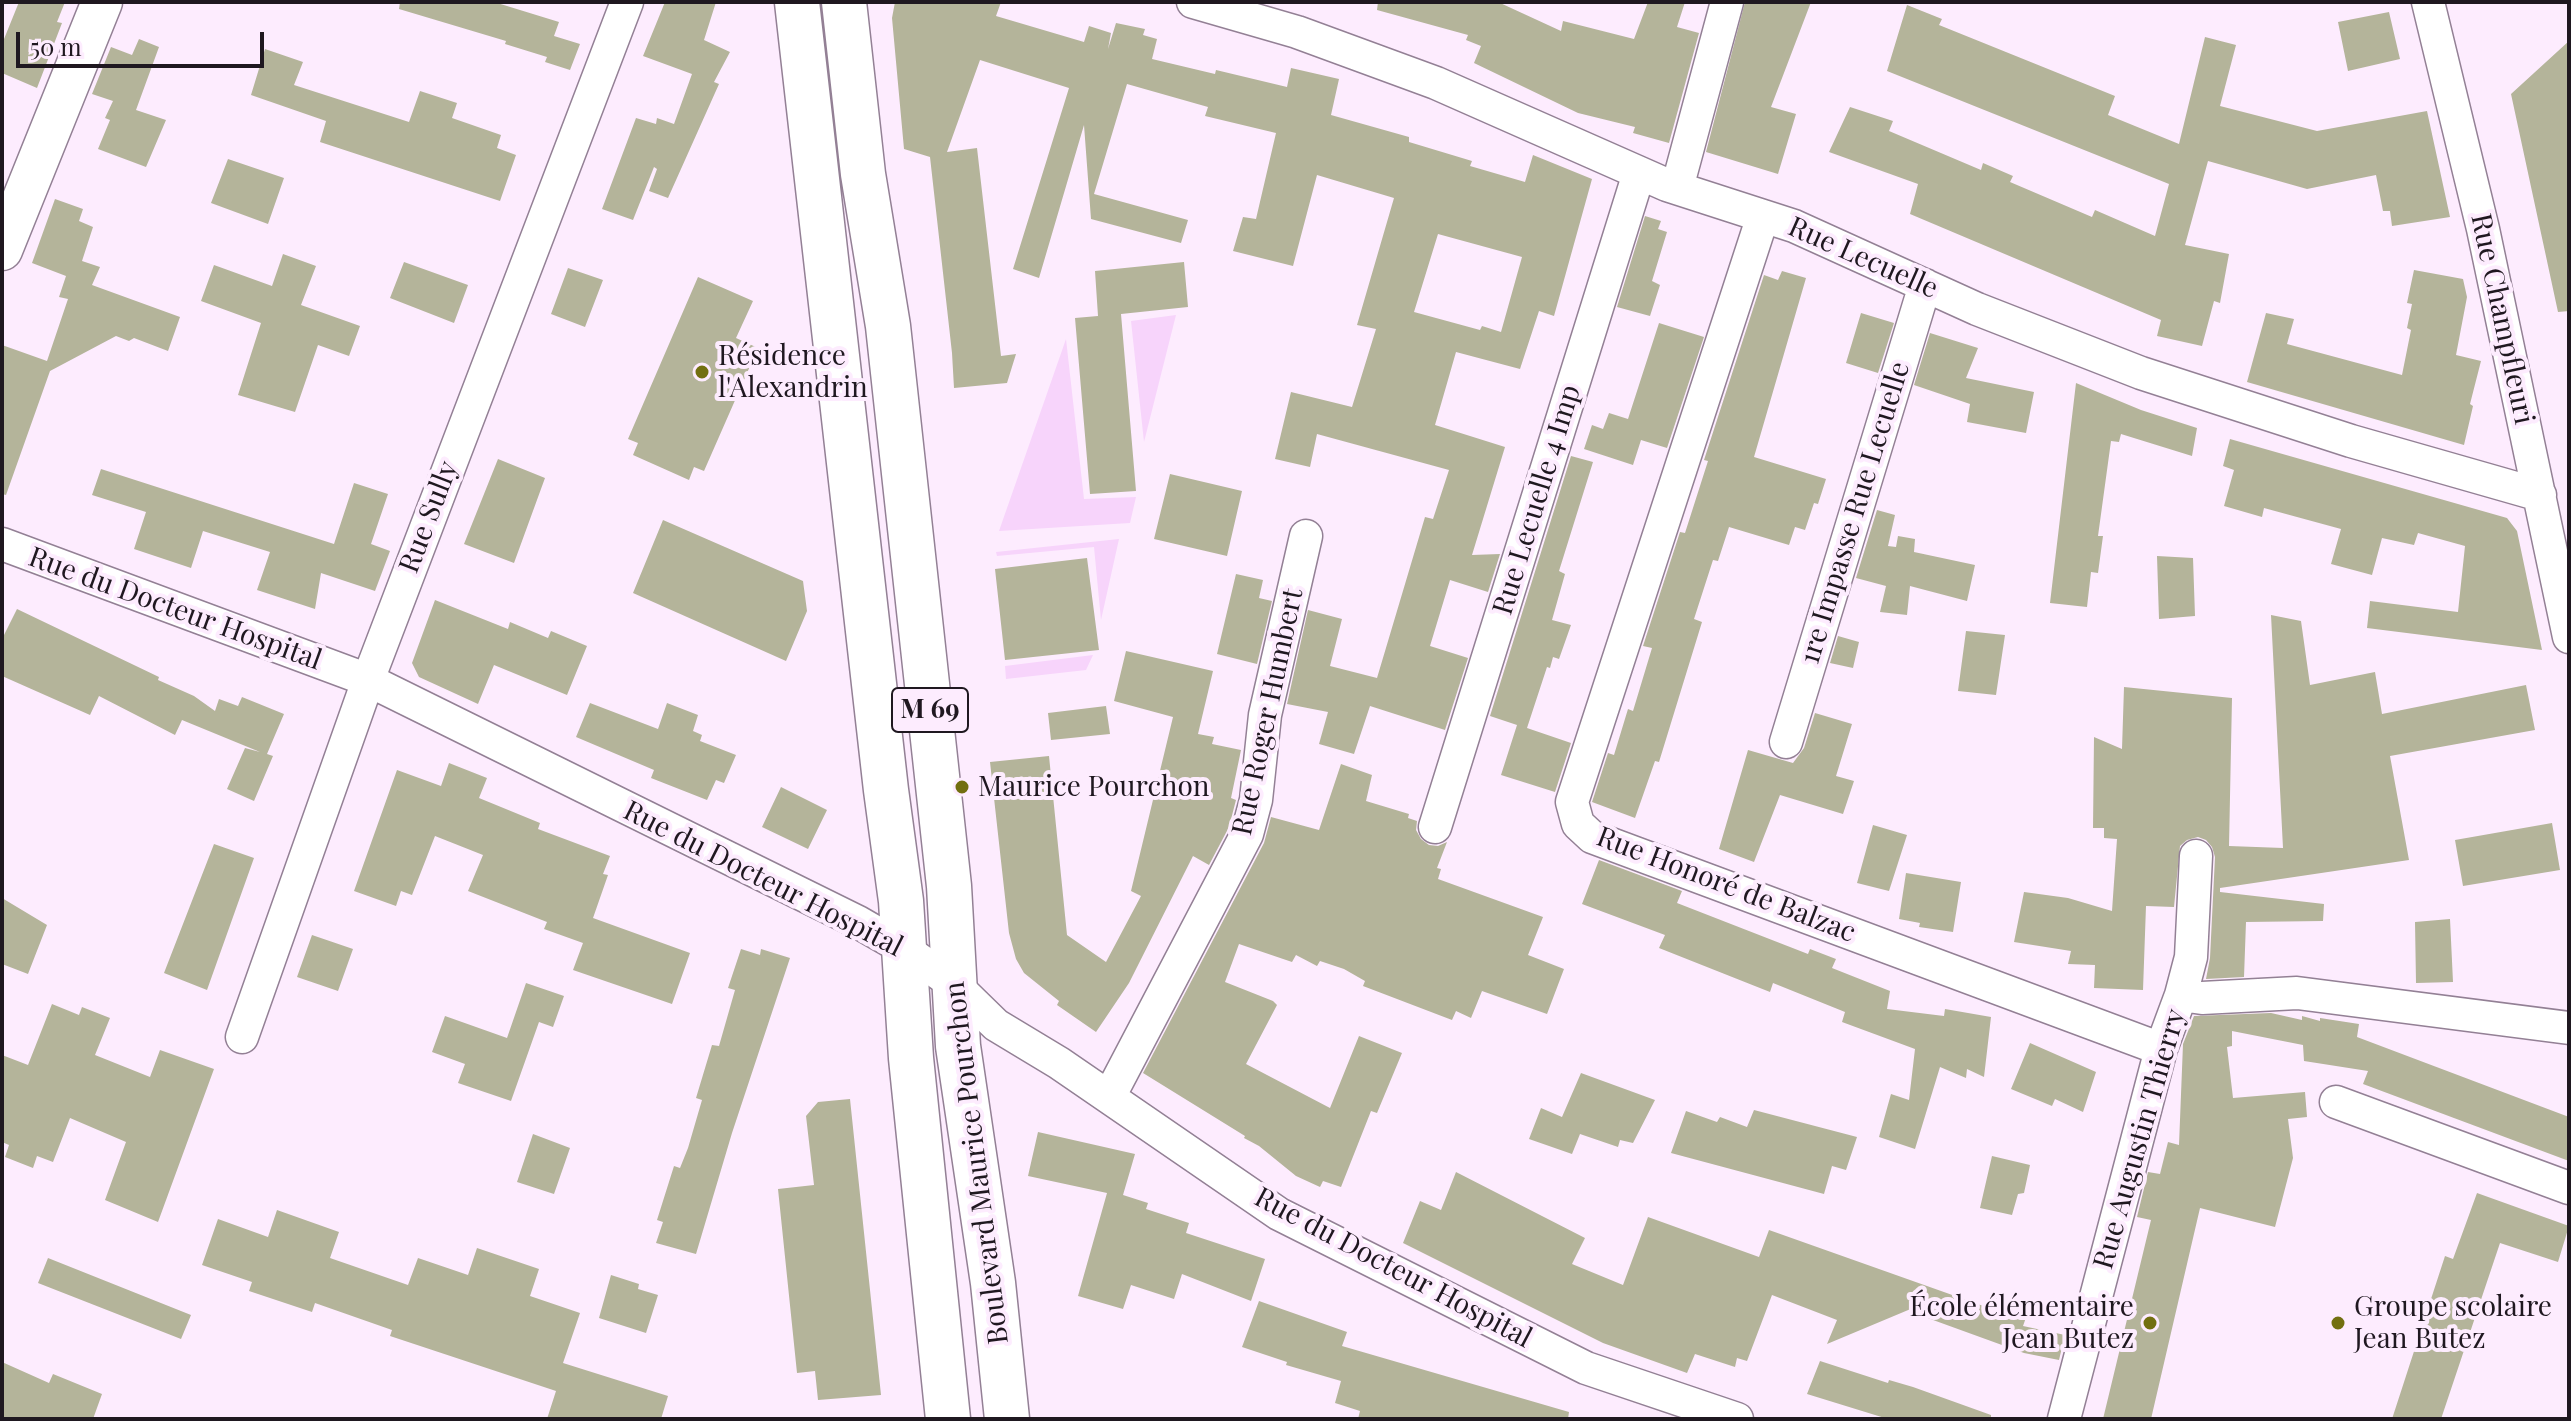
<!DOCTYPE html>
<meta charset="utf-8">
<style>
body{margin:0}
#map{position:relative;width:2571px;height:1421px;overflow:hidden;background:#fdecfe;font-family:"Playfair Display",serif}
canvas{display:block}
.frame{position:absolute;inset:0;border:4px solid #1f1820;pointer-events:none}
.scale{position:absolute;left:16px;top:32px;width:248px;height:36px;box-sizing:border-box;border:4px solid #1f1820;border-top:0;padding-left:10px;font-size:24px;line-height:28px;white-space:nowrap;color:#1f1820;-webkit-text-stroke:6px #fdecfe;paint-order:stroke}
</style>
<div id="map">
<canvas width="2571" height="1421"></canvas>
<div class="frame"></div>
<div class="scale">50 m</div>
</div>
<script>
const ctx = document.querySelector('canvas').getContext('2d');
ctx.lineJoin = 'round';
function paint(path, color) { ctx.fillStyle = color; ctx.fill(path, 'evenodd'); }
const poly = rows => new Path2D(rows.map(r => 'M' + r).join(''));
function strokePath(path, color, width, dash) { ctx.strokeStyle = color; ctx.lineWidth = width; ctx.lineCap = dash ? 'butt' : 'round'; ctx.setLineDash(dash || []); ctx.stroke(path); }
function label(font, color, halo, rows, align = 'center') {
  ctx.font = font + ' "Playfair Display",serif'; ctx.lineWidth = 8; ctx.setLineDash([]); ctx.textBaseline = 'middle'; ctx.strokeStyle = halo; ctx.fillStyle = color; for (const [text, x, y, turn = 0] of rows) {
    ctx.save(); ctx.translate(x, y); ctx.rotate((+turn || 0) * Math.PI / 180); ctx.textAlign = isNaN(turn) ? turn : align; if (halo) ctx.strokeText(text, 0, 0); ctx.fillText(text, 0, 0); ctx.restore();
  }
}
paint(poly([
 [1176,315,1144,442,1131,321],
 [1066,339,1084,499,1136,497,1130,523,999,531],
 [1119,539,1101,620,1094,547,997,556,996,552],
 [1093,655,1086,670,1006,679,1005,666]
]), '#f7d4fb');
paint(poly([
 [19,2,65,2,57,22,62,23,37,88,2,73,2,44],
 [400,2,494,2,559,22,554,36,580,44,570,70,545,62,547,57,505,44,506,41,399,9],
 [665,2,716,2,704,40,730,52,714,82,719,84,668,198,649,191,657,169,654,167,633,220,602,209,636,118,656,124,657,118,674,124,692,74,643,56],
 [895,2,1001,2,996,16,1084,42,1089,26,1111,33,1108,49,1116,23,1145,29,1143,35,1157,39,1152,59,1215,74,1216,70,1287,87,1291,68,1339,79,1331,115,1409,137,1409,142,1472,161,1470,166,1525,182,1533,155,1592,179,1554,316,1539,311,1520,369,1456,352,1435,425,1505,447,1472,555,1500,554,1488,592,1450,580,1430,646,1468,658,1445,730,1370,706,1354,754,1319,744,1328,712,1287,704,1308,610,1342,619,1330,666,1377,678,1425,517,1433,519,1449,470,1317,434,1310,467,1275,459,1291,392,1352,407,1376,329,1357,325,1394,198,1317,175,1293,266,1233,251,1243,217,1256,219,1276,133,1205,116,1208,107,1127,84,1094,194,1188,220,1181,243,1091,219,1084,125,1039,278,1013,269,1069,88,980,60,947,152,977,148,1001,356,1016,354,1007,383,954,388,952,353,930,157,904,149,892,18],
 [1438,234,1522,257,1501,332,1482,326,1480,330,1414,312],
 [1378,2,1498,2,1561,31,1563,21,1634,39,1648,2,1685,2,1677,27,1699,33,1669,143,1633,133,1635,127,1578,113,1474,63,1481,46,1466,40,1468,35,1377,10],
 [1745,2,1811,2,1771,107,1796,114,1778,174,1706,152],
 [1907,5,1942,19,1939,25,2115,96,2108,115,2179,144,2205,37,2236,45,2220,106,2317,131,2427,111,2450,217,2392,226,2390,211,2383,211,2376,175,2307,189,2208,161,2185,245,2229,254,2220,303,2214,301,2202,346,2157,336,2161,320,1910,214,1918,184,1829,152,1850,107,1893,121,1889,131,1981,170,1983,163,2013,176,2010,182,2092,217,2095,210,2155,236,2169,184,1887,71],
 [2389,12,2400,59,2348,71,2338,22],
 [139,39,159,47,136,110,166,120,146,167,98,149,110,120,105,118,113,101,92,94,111,47,132,55],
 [2569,41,2569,311,2558,312,2511,94],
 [265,49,303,62,294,85,409,122,420,91,457,103,452,118,501,135,497,148,516,155,500,201,320,142,326,121,251,95],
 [228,159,284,178,268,224,211,203],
 [55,199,83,209,79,221,93,227,82,261,100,267,92,285,180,317,168,351,134,338,129,341,116,336,50,371,6,495,2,494,2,345,47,361,68,299,59,297,66,276,32,263],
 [1645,216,1661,221,1658,229,1667,232,1652,281,1660,285,1650,316,1617,307],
 [283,254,316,266,301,305,360,326,349,356,318,345,295,412,238,395,261,323,201,301,214,265,272,286],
 [404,262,468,285,454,323,390,298],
 [1184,262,1188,307,1121,314,1136,491,1090,494,1075,318,1098,316,1095,271],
 [568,268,603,280,585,327,551,314],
 [2414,270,2463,279,2467,297,2456,355,2481,361,2470,404,2473,406,2464,445,2247,382,2266,313,2294,319,2287,344,2402,375,2411,330,2407,328,2412,304,2407,303],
 [1782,271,1806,278,1754,457,1826,479,1818,504,1814,503,1805,530,1795,527,1789,545,1729,527,1718,561,1713,560,1694,619,1702,622,1659,762,1655,761,1635,818,1592,802,1608,753,1614,755,1628,709,1633,711,1652,648,1643,646,1680,532,1685,533,1708,461,1704,460,1764,275,1778,280],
 [698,277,753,301,736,338,758,348,704,471,694,467,689,480,633,455,638,443,628,439],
 [1861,313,1894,323,1878,373,1846,363],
 [1659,323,1704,337,1667,448,1641,440,1633,465,1584,449,1592,425,1603,429,1609,413,1628,419],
 [1930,333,1978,348,1966,378,2034,392,2026,433,1967,422,1970,404,1914,385],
 [2076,383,2141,410,2197,428,2192,456,2121,434,2119,442,2111,441,2098,536,2103,536,2098,573,2091,572,2087,607,2050,603],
 [2230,439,2507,518,2517,531,2542,650,2367,628,2370,601,2458,612,2465,546,2418,533,2414,545,2382,538,2372,575,2331,564,2341,529,2264,508,2262,517,2224,506,2234,470,2223,466],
 [1571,456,1593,462,1559,571,1565,574,1552,620,1571,625,1559,659,1553,657,1550,668,1547,667,1527,728,1571,743,1555,792,1501,775,1517,725,1490,716],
 [498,459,545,478,514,563,464,544],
 [101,469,334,544,354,483,388,494,371,544,390,551,375,591,321,573,315,609,257,590,270,552,203,531,191,568,134,549,146,512,92,495],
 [1170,474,1242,491,1227,556,1154,539],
 [1877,510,1895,515,1888,546,1896,547,1898,536,1915,539,1914,552,1975,565,1967,601,1910,586,1907,615,1880,612,1886,586,1856,578],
 [663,520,803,581,807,611,786,661,633,593],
 [2157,556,2193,558,2195,616,2159,619],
 [1087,558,1099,650,1005,660,995,569],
 [1236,574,1263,580,1259,598,1272,601,1257,664,1217,654],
 [435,600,508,629,510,622,548,638,551,631,587,646,567,695,494,665,478,704,419,677,412,663],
 [17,609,159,677,158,680,194,696,215,711,219,699,238,706,242,697,284,714,267,754,273,756,254,801,227,789,245,748,260,752,182,720,175,735,99,696,90,715,2,676,2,639],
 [2271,615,2301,621,2310,685,2375,672,2382,714,2526,685,2535,730,2390,756,2409,860,2220,888,2220,892,2324,904,2323,921,2246,922,2244,977,2206,979,2210,958,2215,857,2212,847,2206,840,2198,837,2187,840,2180,846,2174,907,2146,906,2143,990,2094,988,2095,965,2068,964,2071,951,2014,942,2024,892,2068,898,2112,911,2117,839,2104,838,2104,828,2093,828,2094,737,2122,749,2124,687,2232,698,2229,846,2283,848],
 [1966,631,2005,635,1996,695,1958,691],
 [1838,636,1859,642,1853,668,1830,663],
 [1126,651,1213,671,1198,734,1214,737,1212,744,1241,750,1231,798,1236,800,1229,827,1209,865,1193,856,1129,983,1096,1032,1057,1005,1059,1001,1024,973,1016,959,1009,933,990,762,1049,756,1067,935,1106,962,1141,896,1131,891,1173,717,1114,701],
 [590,703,658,729,667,703,698,715,693,731,702,735,700,741,736,755,724,783,716,780,707,800,651,778,654,770,576,737],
 [1106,706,1110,734,1051,740,1048,713],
 [1815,713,1852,724,1836,776,1854,781,1843,814,1780,795,1754,862,1719,849,1748,750,1793,763,1804,748],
 [449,763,487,778,479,798,540,823,538,829,610,856,603,874,608,875,593,918,690,953,672,1004,573,970,583,943,544,929,547,922,468,891,483,855,435,836,412,895,401,891,396,906,354,891,397,770,441,786],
 [1341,764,1372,775,1366,801,1409,814,1408,818,1417,821,1416,830,1421,839,1429,845,1438,846,1447,842,1437,868,1441,869,1438,879,1543,917,1528,955,1564,969,1547,1014,1482,991,1471,1018,1456,1011,1452,1020,1363,986,1365,981,1344,969,1320,961,1317,966,1296,955,1292,962,1239,944,1225,982,1273,1001,1277,1005,1246,1064,1330,1108,1359,1036,1402,1053,1377,1113,1371,1111,1341,1187,1323,1181,1320,1187,1296,1176,1259,1146,1244,1138,1245,1136,1143,1073,1264,843,1271,817,1319,830],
 [781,787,827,810,808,849,762,827],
 [2552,823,2560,870,2463,886,2455,840],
 [1873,825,1907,835,1889,891,1857,883],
 [214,844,254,858,207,990,164,973],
 [1599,860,1682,891,1677,903,1808,954,1810,949,1836,959,1832,968,1890,991,1887,1009,1944,1016,1945,1009,1991,1017,1984,1077,1967,1069,1966,1078,1940,1067,1915,1149,1879,1137,1891,1094,1909,1100,1915,1049,1842,1022,1845,1012,1773,983,1770,992,1659,948,1665,935,1582,904],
 [1906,873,1961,882,1953,932,1919,927,1920,923,1899,919],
 [2,898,47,925,28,974,2,964],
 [2450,919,2453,982,2416,983,2415,922],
 [312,935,353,949,338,991,297,977],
 [741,949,760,955,761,949,790,958,732,1133,696,1254,656,1243,663,1222,657,1220,674,1166,680,1168,688,1148,702,1100,696,1098,712,1045,719,1046,735,990,728,988],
 [526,983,564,996,553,1027,539,1022,511,1101,458,1083,465,1064,432,1052,445,1016,507,1038],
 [52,1004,79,1015,82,1007,110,1018,95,1055,150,1077,160,1050,214,1069,158,1222,105,1200,126,1142,70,1118,53,1162,37,1156,33,1168,5,1157,9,1145,2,1142,2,1055,28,1065],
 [2271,1013,2302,1020,2302,1016,2320,1021,2320,1018,2359,1024,2357,1037,2569,1117,2569,1161,2363,1084,2368,1071,2304,1061,2303,1045,2232,1031,2232,1046,2227,1047,2233,1098,2305,1092,2307,1117,2288,1119,2293,1158,2275,1227,2200,1208,2151,1419,2103,1419,2151,1220,2137,1217,2148,1172,2160,1174,2168,1142,2179,1145,2183,1044,2194,1016],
 [2030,1043,2096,1072,2083,1112,2055,1099,2052,1106,2011,1089],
 [1581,1073,1655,1100,1633,1143,1620,1140,1618,1147,1580,1134,1572,1154,1529,1139,1541,1108,1562,1117],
 [850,1099,881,1395,818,1400,815,1371,797,1373,778,1189,814,1185,806,1116,818,1102],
 [1754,1110,1857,1137,1846,1170,1832,1166,1824,1194,1671,1153,1686,1111,1717,1122,1720,1117,1747,1127],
 [1038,1132,1135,1154,1123,1195,1148,1203,1146,1209,1189,1223,1186,1233,1265,1259,1251,1301,1182,1274,1174,1299,1131,1285,1123,1309,1078,1296,1107,1193,1028,1176],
 [533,1134,570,1148,554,1194,517,1182],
 [1992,1156,2030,1165,2024,1193,2018,1194,2012,1215,1980,1208],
 [1456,1172,1585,1238,1572,1264,1623,1285,1648,1217,1759,1257,1769,1230,1989,1308,1993,1297,2029,1309,2023,1326,2065,1335,2059,1360,2024,1353,1911,1312,1913,1308,1827,1344,1837,1320,1772,1295,1747,1361,1737,1358,1735,1367,1695,1354,1687,1373,1603,1343,1403,1243,1420,1201,1441,1210],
 [2477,1193,2569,1226,2558,1262,2500,1243,2441,1419,2392,1419,2445,1256,2453,1259],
 [277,1210,339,1232,330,1258,408,1285,418,1258,468,1275,477,1248,539,1269,530,1296,580,1313,563,1363,668,1396,661,1419,547,1419,556,1391,390,1336,392,1330,315,1303,312,1312,249,1291,252,1282,202,1265,218,1219,268,1237],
 [48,1258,191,1315,181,1339,38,1283],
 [611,1275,639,1284,638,1289,658,1295,646,1333,599,1318],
 [1259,1301,1347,1332,1342,1346,1569,1412,1568,1419,1358,1419,1360,1411,1335,1403,1341,1381,1286,1365,1287,1362,1242,1347],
 [1820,1361,1888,1383,1889,1380,1913,1387,1991,1415,1991,1419,1888,1419,1807,1394],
 [2,1362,49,1383,53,1374,102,1394,93,1419,2,1419]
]), '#b4b49a');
const minor = poly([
 [1193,2,1297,32,1436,83,1667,185,1794,226,1977,309,2141,373,2351,441,2540,495],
 [2428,2,2483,229,2569,637],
 [1677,188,1727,2],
 [1763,216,1572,802,1578,824,1592,837,2161,1049],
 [2,544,368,680,858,922,903,948,955,985,996,1025,1059,1063,1279,1214,1586,1368,1737,1419],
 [1786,742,1925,285],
 [1435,827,1639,173],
 [2181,995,2202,998,2297,993,2569,1028],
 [242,1037,371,672,627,2],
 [1109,1097,1247,834,1256,800,1265,715,1306,536],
 [2336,1102,2569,1188],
 [2064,1419,2161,1049,2181,995,2191,957,2196,856]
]);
const tertiary = poly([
 [2,250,102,2]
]);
const primary = poly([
 [797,2,886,790,901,901,911,1058,948,1419],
 [844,2,863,174,888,326,949,886,958,1046,993,1283,1007,1419]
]);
strokePath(minor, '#938095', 35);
strokePath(tertiary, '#938095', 43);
strokePath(primary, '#938095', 47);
strokePath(minor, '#fff', 32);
strokePath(tertiary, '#fff', 40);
strokePath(primary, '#fff', 44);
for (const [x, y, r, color] of [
 [702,372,8,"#726f10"],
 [962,787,8,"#726f10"],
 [2150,1323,8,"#726f10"],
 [2338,1323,8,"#726f10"]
]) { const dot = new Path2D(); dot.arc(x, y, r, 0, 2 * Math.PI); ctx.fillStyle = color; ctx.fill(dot); strokePath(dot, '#fdecfe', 3); }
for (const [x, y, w] of [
 [930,710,76]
]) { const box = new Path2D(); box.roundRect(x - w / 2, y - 22, w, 44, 6); ctx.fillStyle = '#fdecfe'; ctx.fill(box); strokePath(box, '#1f1820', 2); }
label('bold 26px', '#1f1820', null, [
 ["M 69",930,710]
]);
label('28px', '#1f1820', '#fdecfe', [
 ["Rue Lecuelle",1863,258,24],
 ["Rue Champfleuri",2502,319,78],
 ["Rue Lecuelle 4 Imp",1537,500,-73],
 ["1re Impasse Rue Lecuelle",1855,513,-73],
 ["Rue Sully",429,517,-69],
 ["Rue du Docteur Hospital",175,609,20],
 ["Rue Roger Humbert",1268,712,-78],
 ["Rue du Docteur Hospital",763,879,27],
 ["Rue Honoré de Balzac",1726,885,21],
 ["Rue Augustin Thierry",2140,1139,-74],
 ["Boulevard Maurice Pourchon",977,1163,-97],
 ["Rue du Docteur Hospital",1393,1268,28]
]);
label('28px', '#1f1820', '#fdecfe', [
 ["Résidence",718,356],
 ["l'Alexandrin",718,388],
 ["Maurice Pourchon",978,787],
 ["École élémentaire",2134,1307,"right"],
 ["Jean Butez",2134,1339,"right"],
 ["Groupe scolaire",2354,1307],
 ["Jean Butez",2354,1339]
], 'left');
</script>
